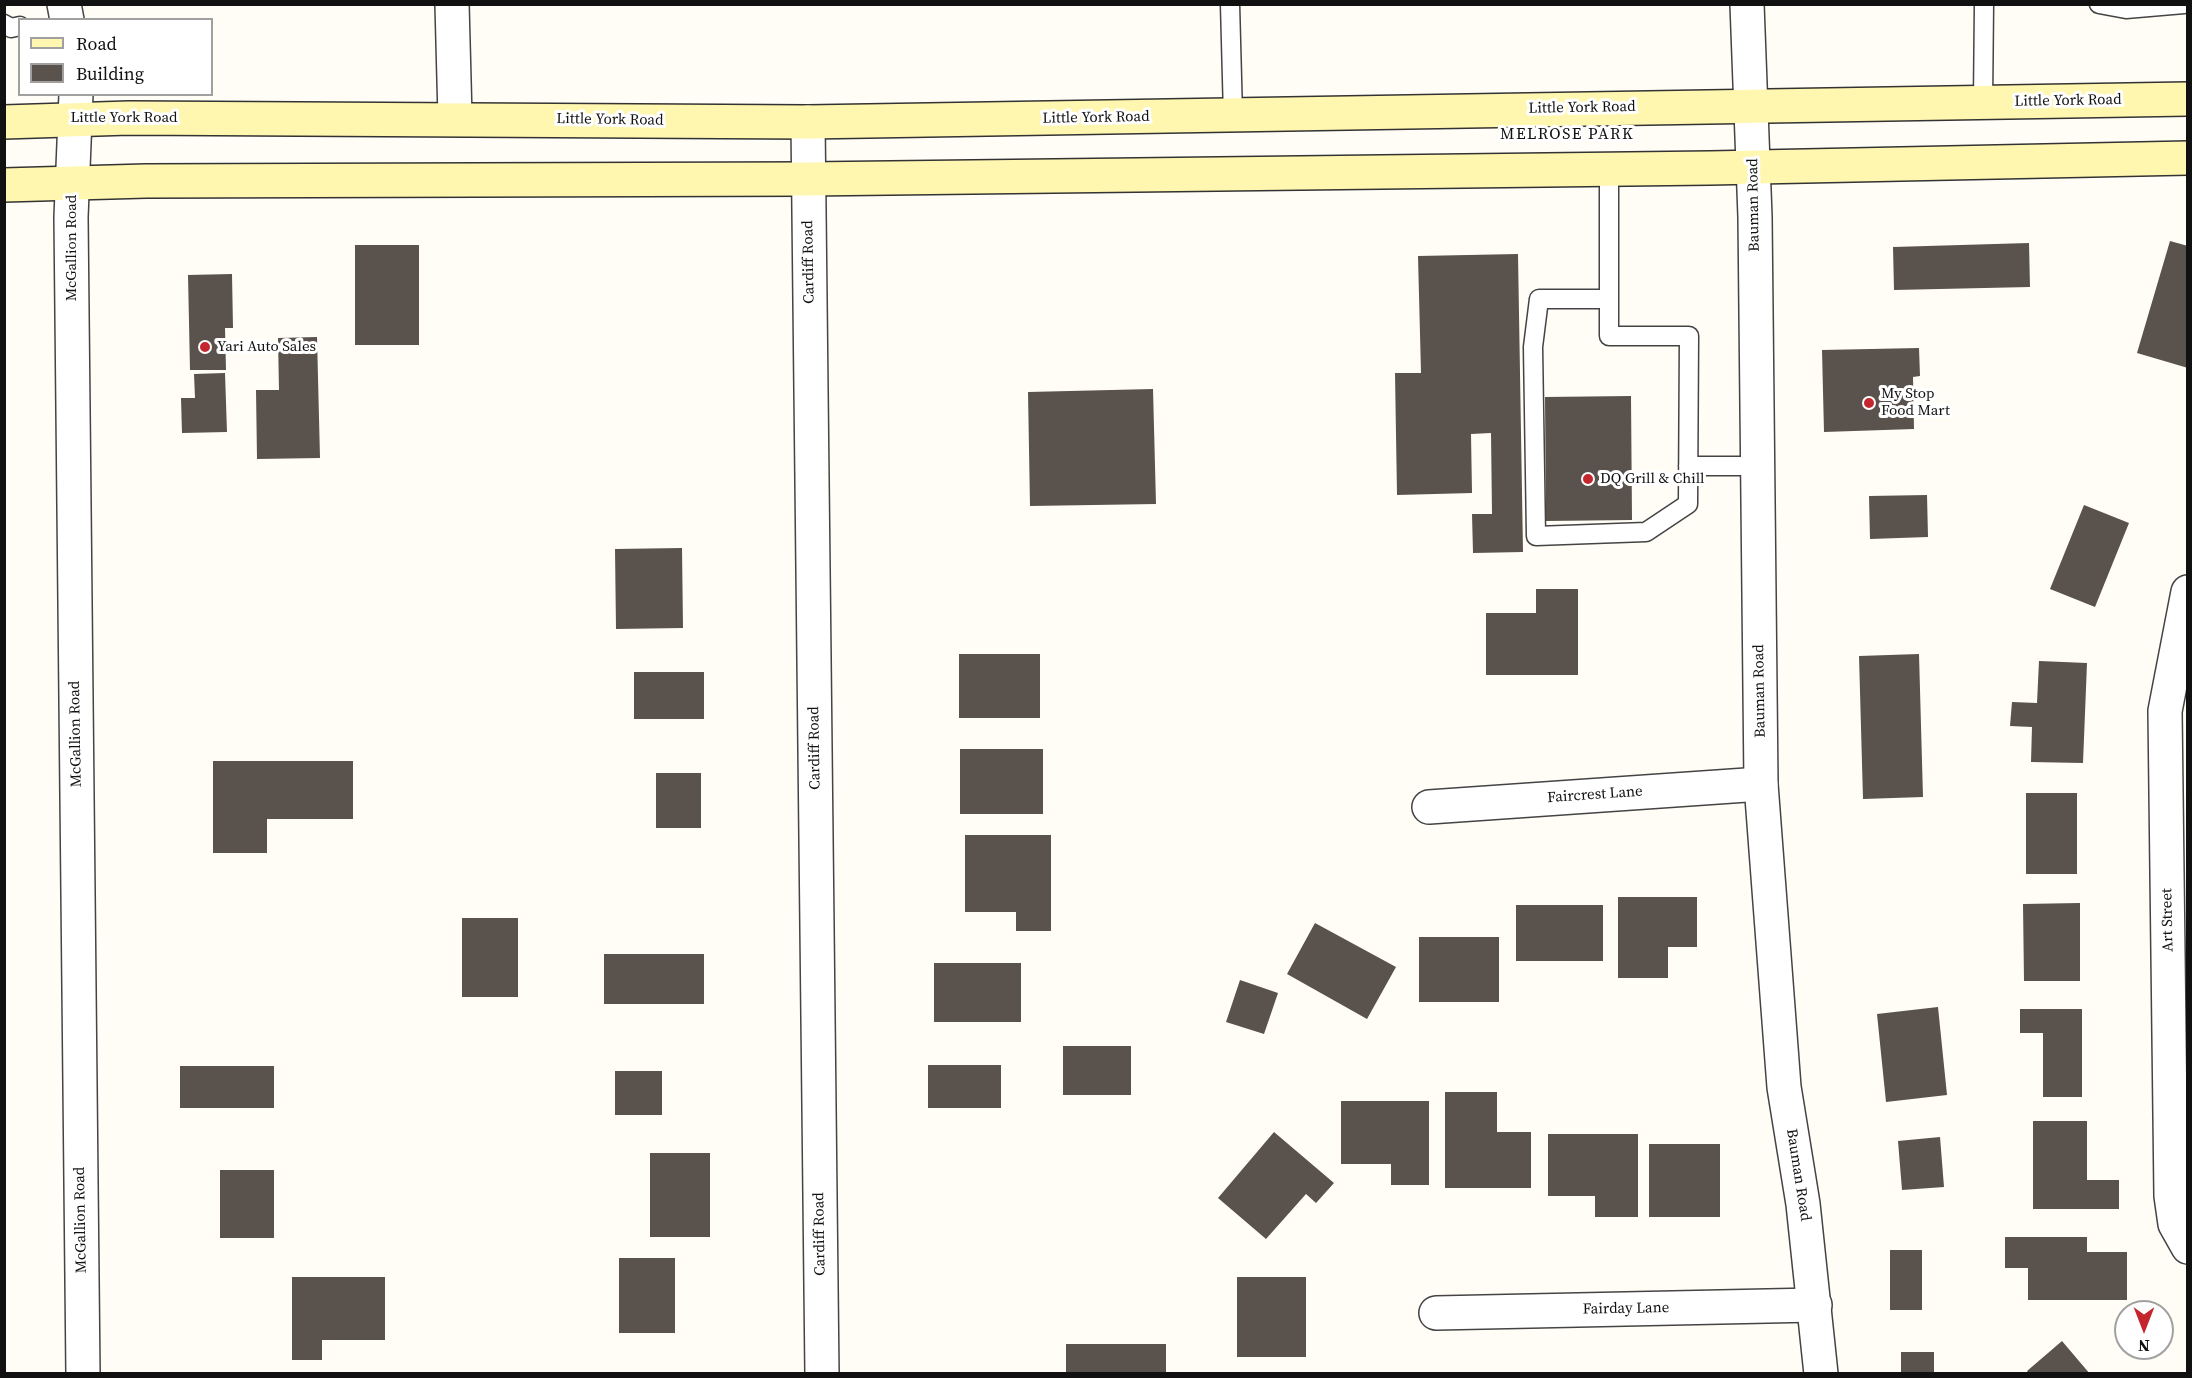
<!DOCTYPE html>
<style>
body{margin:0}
#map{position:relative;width:2192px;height:1378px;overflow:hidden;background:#fffdf5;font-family:"Source Serif 4",serif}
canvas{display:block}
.frame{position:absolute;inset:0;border:6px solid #111;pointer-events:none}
.legend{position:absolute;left:18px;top:18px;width:195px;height:78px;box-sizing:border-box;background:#fff;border:2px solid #a0a0a0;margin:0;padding:8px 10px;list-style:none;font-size:18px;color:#111}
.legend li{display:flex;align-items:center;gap:12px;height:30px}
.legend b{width:30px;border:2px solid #a0a0a0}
.north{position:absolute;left:2114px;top:1300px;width:60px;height:60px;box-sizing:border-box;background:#fff;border:2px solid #a0a0a0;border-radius:50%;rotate:180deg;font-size:16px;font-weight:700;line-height:24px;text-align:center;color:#111}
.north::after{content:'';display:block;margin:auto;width:21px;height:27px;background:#c4262e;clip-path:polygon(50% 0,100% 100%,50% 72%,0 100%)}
</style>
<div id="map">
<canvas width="2192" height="1378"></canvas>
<div class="frame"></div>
<ul class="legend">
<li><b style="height:8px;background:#fff6b0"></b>Road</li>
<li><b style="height:16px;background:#5a524d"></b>Building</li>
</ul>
<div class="north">N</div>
</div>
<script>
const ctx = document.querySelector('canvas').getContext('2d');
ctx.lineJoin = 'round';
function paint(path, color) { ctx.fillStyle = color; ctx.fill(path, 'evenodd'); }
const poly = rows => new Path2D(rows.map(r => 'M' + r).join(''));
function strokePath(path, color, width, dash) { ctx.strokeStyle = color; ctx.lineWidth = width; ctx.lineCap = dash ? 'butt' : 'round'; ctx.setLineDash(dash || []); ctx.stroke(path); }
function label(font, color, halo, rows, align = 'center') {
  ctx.font = font + ' "Source Serif 4",serif'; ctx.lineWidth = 6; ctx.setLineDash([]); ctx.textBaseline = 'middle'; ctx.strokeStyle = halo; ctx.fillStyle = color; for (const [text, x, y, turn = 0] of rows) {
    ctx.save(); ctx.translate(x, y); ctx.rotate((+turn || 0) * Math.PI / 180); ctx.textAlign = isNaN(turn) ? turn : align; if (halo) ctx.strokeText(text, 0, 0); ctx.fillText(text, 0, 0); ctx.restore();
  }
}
paint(poly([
 [2170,241,2188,246,2188,368,2137,353],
 [2029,243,2030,287,1894,290,1893,247],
 [355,245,419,245,419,345,355,345],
 [1518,254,1523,552,1473,553,1472,514,1492,514,1491,433,1471,434,1472,493,1397,495,1395,373,1421,373,1418,256],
 [232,274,233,328,225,328,226,370,190,370,188,275],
 [317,337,320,458,257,459,256,390,279,390,278,338],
 [1919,348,1920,376,1913,377,1914,429,1824,432,1822,350],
 [225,373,227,432,182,433,181,398,195,398,194,374],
 [1153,389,1156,504,1030,506,1028,392],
 [1631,396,1632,520,1546,521,1545,397],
 [1927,495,1928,537,1870,539,1869,496],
 [2084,505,2129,523,2095,607,2050,589],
 [682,548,683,628,616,629,615,549],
 [1536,589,1578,589,1578,675,1486,675,1486,613,1536,613],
 [959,654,1040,654,1040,718,959,718],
 [1919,654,1923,797,1863,799,1859,656],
 [2039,661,2087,663,2083,763,2031,762,2032,727,2010,726,2012,702,2037,703],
 [634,672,704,672,704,719,634,719],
 [960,749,1043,749,1043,814,960,814],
 [213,761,353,761,353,819,267,819,267,853,213,853],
 [656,773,701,773,701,828,656,828],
 [2026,793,2077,793,2077,874,2026,874],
 [965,835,1051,835,1051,931,1016,931,1016,912,965,912],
 [1618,897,1697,897,1697,947,1668,947,1668,978,1618,978],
 [2080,903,2080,981,2024,981,2023,904],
 [1516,905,1603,905,1603,961,1516,961],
 [462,918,518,918,518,997,462,997],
 [1315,923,1396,967,1367,1019,1287,974],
 [1419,937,1499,937,1499,1002,1419,1002],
 [604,954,704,954,704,1004,604,1004],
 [934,963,1021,963,1021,1022,934,1022],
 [1240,980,1278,993,1264,1034,1226,1022],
 [1938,1007,1947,1095,1886,1102,1877,1014],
 [2020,1009,2082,1009,2082,1097,2043,1097,2043,1033,2020,1033],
 [1063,1046,1131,1046,1131,1095,1063,1095],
 [928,1065,1001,1065,1001,1108,928,1108],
 [180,1066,274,1066,274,1108,180,1108],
 [615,1071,662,1071,662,1115,615,1115],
 [1445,1092,1497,1092,1497,1132,1531,1132,1531,1188,1445,1188],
 [1341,1101,1429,1101,1429,1185,1391,1185,1391,1164,1341,1164],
 [2033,1121,2087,1121,2087,1180,2119,1180,2119,1209,2033,1209],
 [1274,1132,1334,1183,1316,1203,1306,1194,1266,1239,1218,1198],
 [1548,1134,1638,1134,1638,1217,1595,1217,1595,1196,1548,1196],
 [1940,1137,1944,1187,1902,1190,1898,1141],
 [1649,1144,1720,1144,1720,1217,1649,1217],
 [650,1153,710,1153,710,1237,650,1237],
 [220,1170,274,1170,274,1238,220,1238],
 [2005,1237,2087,1237,2087,1252,2127,1252,2127,1300,2028,1300,2028,1268,2005,1268],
 [1890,1250,1922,1250,1922,1310,1890,1310],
 [619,1258,675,1258,675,1333,619,1333],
 [292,1277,385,1277,385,1340,322,1340,322,1360,292,1360],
 [1237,1277,1306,1277,1306,1357,1237,1357],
 [2062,1341,2090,1374,2029,1374,2027,1371],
 [1066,1344,1166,1344,1166,1374,1066,1374],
 [1901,1352,1934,1352,1934,1374,1901,1374]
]), '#5a524d');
const service = poly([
 [1230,4,1233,116],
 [2099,4,2126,9,2184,4],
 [4,24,11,28,20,26],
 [1983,102,1984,4],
 [1609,168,1609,336,1689,336,1688,504,1646,532,1536,536,1533,347,1539,299,1609,299],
 [1688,466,1757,466]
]);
const minor = poly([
 [64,4,67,20],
 [452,4,455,118],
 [76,94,71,217,83,1374],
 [808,122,822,1374],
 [2188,592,2165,711,2171,1196,2175,1224,2188,1247],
 [1429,807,1761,784],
 [1436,1313,1815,1305]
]);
const tertiary = poly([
 [1747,4,1755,217,1761,784,1784,1087,1803,1204,1821,1374]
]);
const secondary = poly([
 [4,122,129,118,808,122,2188,99],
 [4,185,146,181,808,179,1710,168,2188,158]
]);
strokePath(service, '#444', 21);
strokePath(minor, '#444', 36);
strokePath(tertiary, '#444', 36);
strokePath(secondary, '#333', 36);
strokePath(service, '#fff', 18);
strokePath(minor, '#fff', 33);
strokePath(tertiary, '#fff', 33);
strokePath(secondary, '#fff6b0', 33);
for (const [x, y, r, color] of [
 [205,347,6,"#c4262e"],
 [1869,403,6,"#c4262e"],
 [1588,479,6,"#c4262e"]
]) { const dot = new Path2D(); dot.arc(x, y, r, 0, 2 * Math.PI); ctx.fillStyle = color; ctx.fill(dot); strokePath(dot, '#fff', 2); }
label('15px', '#111', '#fff', [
 ["Little York Road",2068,101,-1],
 ["Little York Road",1582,108,-1],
 ["Little York Road",124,118],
 ["Little York Road",1096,118,-1],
 ["Little York Road",610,120,1],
 ["Bauman Road",1754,205,-91],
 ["McGallion Road",72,248,-90],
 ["Cardiff Road",809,262,-91],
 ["Bauman Road",1760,691,-91],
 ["McGallion Road",76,734,-91],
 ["Cardiff Road",815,748,-91],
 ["Faircrest Lane",1595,795,-4],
 ["Art Street",2168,920,-91],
 ["Bauman Road",1798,1175,81],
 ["McGallion Road",81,1220,-91],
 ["Cardiff Road",820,1234,-91],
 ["Fairday Lane",1626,1309,-1]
]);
label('15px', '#111', '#fff', [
 ["Yari Auto Sales",217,347],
 ["My Stop",1881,394],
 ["Food Mart",1881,411],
 ["DQ Grill & Chill",1600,479]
], 'left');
ctx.letterSpacing = '1.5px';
label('16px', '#111', '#fff', [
 ["MELROSE PARK",1567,135]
]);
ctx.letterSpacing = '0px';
</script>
